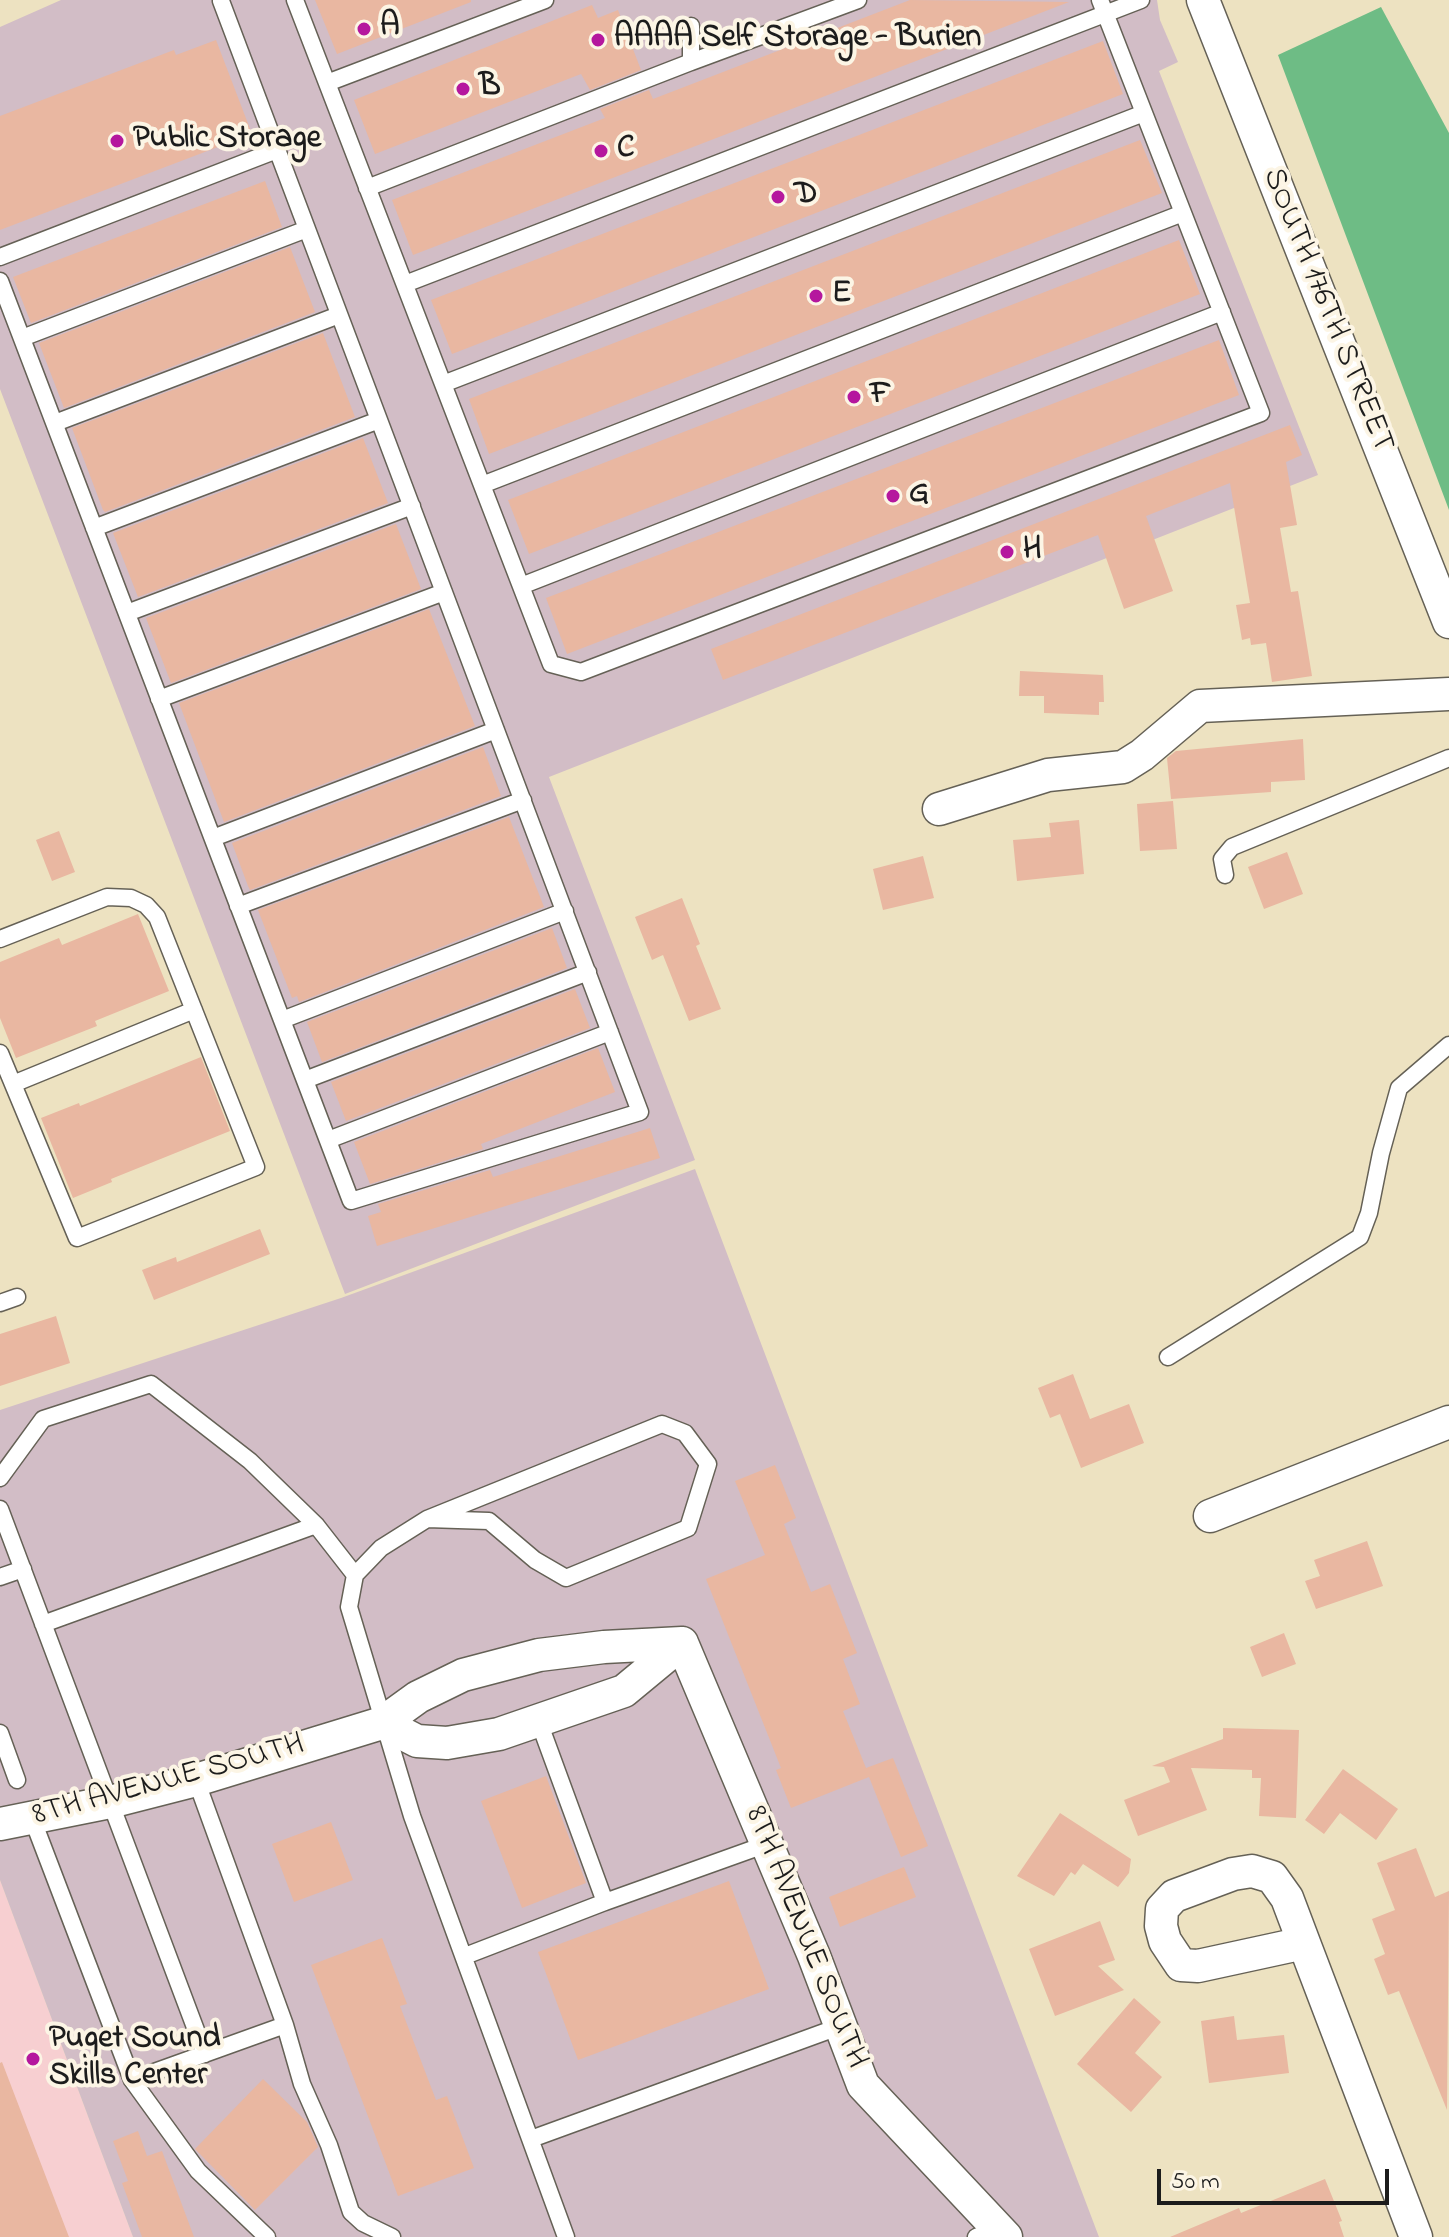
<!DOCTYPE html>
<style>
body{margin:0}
#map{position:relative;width:1449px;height:2237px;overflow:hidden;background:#ede2c1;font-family:"Indie Flower",sans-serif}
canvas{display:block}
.scale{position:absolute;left:1157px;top:2169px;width:232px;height:36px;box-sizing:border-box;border:4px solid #1c1c1c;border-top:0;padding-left:10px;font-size:24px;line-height:28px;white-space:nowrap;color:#1c1c1c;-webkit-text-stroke:6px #fcf5e5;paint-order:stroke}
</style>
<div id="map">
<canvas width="1449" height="2237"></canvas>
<div class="scale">50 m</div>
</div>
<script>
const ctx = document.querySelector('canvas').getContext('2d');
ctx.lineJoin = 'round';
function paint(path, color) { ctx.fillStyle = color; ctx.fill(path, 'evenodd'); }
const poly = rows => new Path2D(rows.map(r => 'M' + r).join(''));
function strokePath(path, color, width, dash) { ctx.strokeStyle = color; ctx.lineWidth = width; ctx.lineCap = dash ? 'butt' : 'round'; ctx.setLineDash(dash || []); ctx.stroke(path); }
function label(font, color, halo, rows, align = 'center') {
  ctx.font = font + ' "Indie Flower",sans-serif'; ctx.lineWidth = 8; ctx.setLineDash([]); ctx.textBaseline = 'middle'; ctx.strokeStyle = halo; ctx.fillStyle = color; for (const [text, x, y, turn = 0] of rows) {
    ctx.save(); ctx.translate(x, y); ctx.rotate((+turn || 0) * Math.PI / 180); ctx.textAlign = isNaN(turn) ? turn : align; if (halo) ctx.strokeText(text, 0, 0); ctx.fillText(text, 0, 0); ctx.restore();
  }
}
paint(poly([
 [0,1880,133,2237,0,2237]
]), '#f7cfd1');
paint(poly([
 [61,0,1157,0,1160,20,1178,62,1159,71,1318,475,549,777,695,1160,345,1294,0,389,0,27],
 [695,1169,1099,2237,133,2237,0,1880,0,1410,341,1298]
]), '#d2bdc6');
paint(poly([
 [1381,7,1449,133,1449,510,1278,55]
]), '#6ebc85');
paint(poly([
 [315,0,471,0,471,2,337,54],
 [910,0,1069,2,413,255,392,200,605,118,600,109,649,90,653,99],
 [592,5,598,18,618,10,641,70,590,90,581,74,375,154,354,100],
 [216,40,252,134,0,230,0,116,174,50,176,55],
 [1103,41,1123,94,452,354,431,300],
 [1140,140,1162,193,489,454,469,399],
 [265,181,282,227,31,323,13,277],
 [1179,240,1200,294,529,554,508,500],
 [290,247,315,312,64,408,39,343],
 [323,333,355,417,105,512,103,510,72,428],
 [1219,340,1239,395,567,654,546,598],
 [1290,425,1302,455,1286,462,1297,525,1280,528,1291,592,1298,591,1312,676,1272,682,1266,643,1251,645,1250,638,1242,640,1236,605,1250,603,1230,483,1146,516,1173,591,1124,609,1098,535,723,680,711,649],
 [363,438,388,503,138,597,113,533],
 [396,524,421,589,171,683,146,618],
 [429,609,475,726,224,822,179,703],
 [1020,671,1103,675,1104,702,1099,702,1099,715,1044,713,1044,696,1019,696],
 [1303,739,1305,780,1271,782,1271,792,1171,799,1167,758,1176,751],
 [483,747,501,796,250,890,248,886,232,843],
 [1173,801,1177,849,1140,851,1137,804],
 [509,817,544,907,299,1002,297,996,292,998,258,910],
 [1079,820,1084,874,1017,881,1013,840,1051,837,1049,823],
 [59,831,75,872,52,881,36,840],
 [1287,852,1303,894,1264,909,1248,867],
 [923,856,934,898,883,910,873,869],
 [682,898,700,944,696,946,721,1009,689,1021,663,955,652,960,635,917],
 [138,914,169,991,95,1021,97,1026,16,1058,0,1018,0,962,59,938,62,945],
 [552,928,567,968,322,1062,307,1022],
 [575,989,590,1028,346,1121,331,1082],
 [598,1048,615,1092,481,1144,483,1149,370,1184,354,1142],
 [201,1057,230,1131,111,1179,112,1182,73,1198,41,1118,79,1103,80,1106],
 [650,1128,660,1158,377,1246,368,1216,381,1212,378,1204,490,1170,493,1177],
 [260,1229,270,1254,154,1300,142,1270,176,1257,177,1262],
 [56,1316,70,1363,0,1386,0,1334],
 [1073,1374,1090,1419,1129,1404,1144,1443,1081,1468,1060,1414,1050,1418,1038,1388],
 [775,1465,796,1518,784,1524,811,1592,830,1584,857,1653,843,1659,860,1704,843,1711,866,1768,893,1758,928,1846,901,1857,869,1777,791,1808,776,1770,781,1768,706,1579,765,1555,735,1481],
 [1367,1541,1383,1586,1316,1609,1305,1581,1320,1576,1314,1560],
 [1284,1633,1296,1664,1262,1677,1250,1647],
 [1223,1728,1299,1730,1296,1818,1259,1816,1261,1778,1252,1778,1252,1770,1191,1768,1207,1810,1138,1836,1124,1800,1170,1782,1164,1767,1152,1766,1223,1739],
 [1343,1769,1398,1809,1376,1840,1340,1813,1324,1834,1305,1820],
 [546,1776,586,1883,522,1908,481,1801],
 [1060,1813,1131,1859,1129,1873,1118,1887,1083,1864,1075,1875,1071,1872,1054,1896,1017,1876],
 [331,1822,353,1880,294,1902,272,1844],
 [1416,1848,1435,1897,1449,1891,1447,2110,1399,1991,1388,1995,1374,1959,1385,1954,1372,1919,1395,1910,1377,1863],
 [904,1867,916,1897,840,1927,829,1897],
 [729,1881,769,1989,578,2060,538,1952],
 [1100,1921,1115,1960,1098,1966,1124,1990,1055,2016,1029,1949],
 [382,1938,407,2004,400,2006,436,2100,447,2096,474,2168,398,2196,311,1965],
 [1134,1998,1161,2022,1135,2053,1162,2077,1131,2112,1077,2064],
 [1234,2016,1237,2040,1284,2035,1289,2073,1209,2083,1201,2021],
 [2,2062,69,2237,0,2237,0,2063],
 [263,2079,307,2122,318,2147,255,2210,195,2149],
 [138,2131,147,2156,162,2151,194,2237,142,2237,122,2183,128,2181,113,2141],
 [1325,2179,1342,2221,1339,2222,1344,2237,1170,2237,1239,2208,1241,2213]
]), '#e9b7a1');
const lane = poly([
 [295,0,551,664,581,672,1261,413,1100,0],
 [691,62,858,0],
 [327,83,545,0],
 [367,188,691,62,691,26],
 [0,257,277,150],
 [0,281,351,1201,640,1112,221,1],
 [405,284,1141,0],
 [22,338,307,229],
 [443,384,1144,113],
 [55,423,339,315],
 [482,485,1183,213],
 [94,528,379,420],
 [521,586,1222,312],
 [127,613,412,506],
 [159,699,444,592],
 [213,838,496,730],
 [1225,875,1222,859,1232,847,1449,758],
 [238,906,523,800],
 [0,939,107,897,131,898,146,905,157,917,256,1167,77,1238,0,1053],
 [282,1020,565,911],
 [305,1080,588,972],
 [13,1084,194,1010],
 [328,1140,610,1032],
 [0,1303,17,1297],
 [1168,1357,1360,1237,1369,1213,1381,1153,1399,1088,1449,1045],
 [0,1478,43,1419,151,1384,250,1461,316,1525,355,1575],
 [0,1509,205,2054],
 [427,1519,662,1424,685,1433,708,1464,688,1528,566,1578,535,1560,489,1521,427,1519,381,1548,355,1575,349,1607,412,1816,566,2237],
 [0,1577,23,1569],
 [43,1624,316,1525],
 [539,1722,605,1902],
 [0,1733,17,1780],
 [32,1818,132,2080,198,2171,267,2237],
 [465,1956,605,1902,767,1844],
 [285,2025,302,2084,329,2145,351,2212,363,2223,392,2237],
 [132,2080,285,2025,196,1780],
 [531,2139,841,2026],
 [976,2237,999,2228]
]);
const street = poly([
 [1203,0,1449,622],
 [939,809,1048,775,1123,767,1142,755,1200,706,1449,694],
 [1210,1516,1449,1422],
 [682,1643,814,1956,863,2085,1006,2237],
 [382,1723,417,1741,447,1743,499,1734,624,1691,682,1643],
 [0,1824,110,1802,196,1780,382,1723,418,1697,463,1675,539,1655,604,1647,682,1643],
 [1304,1943,1198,1966,1181,1965,1165,1941,1161,1926,1162,1909,1174,1896,1233,1874,1252,1871,1272,1877,1287,1898,1304,1943,1416,2237]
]);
strokePath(lane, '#656156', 19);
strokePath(street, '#656156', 35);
strokePath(lane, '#fff', 16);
strokePath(street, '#fff', 32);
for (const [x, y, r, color] of [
 [364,29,8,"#b5179e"],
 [598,40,8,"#b5179e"],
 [463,89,8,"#b5179e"],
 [117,141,8,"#b5179e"],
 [601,151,8,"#b5179e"],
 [778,197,8,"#b5179e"],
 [816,296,8,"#b5179e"],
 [854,397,8,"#b5179e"],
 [893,496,8,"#b5179e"],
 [1007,552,8,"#b5179e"],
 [33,2059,8,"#b5179e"]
]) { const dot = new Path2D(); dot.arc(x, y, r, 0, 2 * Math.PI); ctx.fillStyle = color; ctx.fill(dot); strokePath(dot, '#fcf5e5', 3); }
label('bold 32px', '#1c1c1c', '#fcf5e5', [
 ["A",380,29],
 ["AAAA Self Storage - Burien",614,40],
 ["B",479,89],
 ["Public Storage",133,141],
 ["C",617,151],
 ["D",794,197],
 ["E",832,296],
 ["F",870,397],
 ["G",909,496],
 ["H",1023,552],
 ["Puget Sound",49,2041],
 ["Skills Center",49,2078]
], 'left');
label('32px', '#1c1c1c', '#fcf5e5', [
 ["SOUTH 176TH STREET",1326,311,68],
 ["8TH AVENUE SOUTH",169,1782,-15],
 ["8TH AVENUE SOUTH",804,1938,68]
]);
</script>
